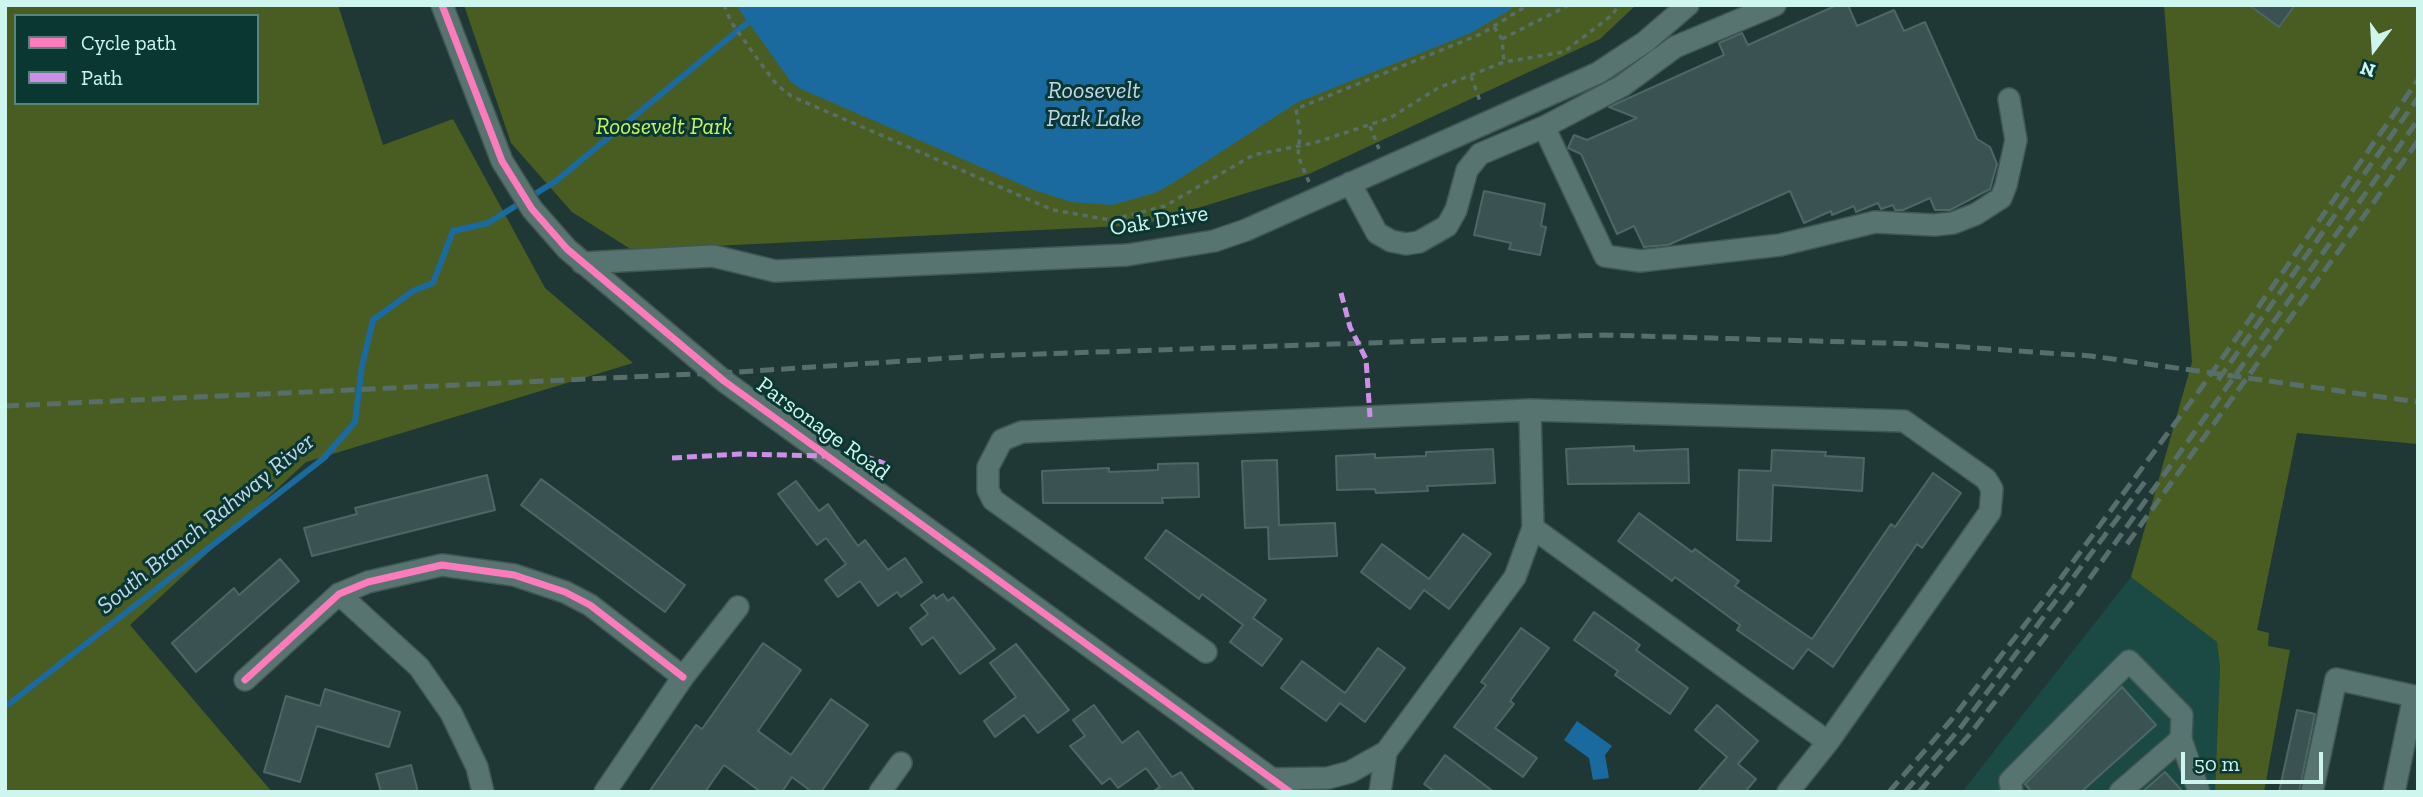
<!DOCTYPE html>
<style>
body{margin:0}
#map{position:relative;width:2423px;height:797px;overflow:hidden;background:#203835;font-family:"Zilla Slab",serif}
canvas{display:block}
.frame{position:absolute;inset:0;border:7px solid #cff5ef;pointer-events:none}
.legend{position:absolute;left:14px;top:14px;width:245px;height:91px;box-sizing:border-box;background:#0a3732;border:2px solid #59837e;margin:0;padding:9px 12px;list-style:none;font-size:21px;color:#cff5ef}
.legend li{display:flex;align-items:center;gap:14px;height:35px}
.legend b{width:35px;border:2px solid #59837e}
.north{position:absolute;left:2339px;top:14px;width:70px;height:70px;-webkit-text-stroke:5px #0a3732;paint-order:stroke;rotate:197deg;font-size:19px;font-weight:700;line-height:28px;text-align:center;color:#cff5ef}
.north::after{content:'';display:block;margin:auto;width:24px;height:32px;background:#cff5ef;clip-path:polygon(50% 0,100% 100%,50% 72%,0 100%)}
.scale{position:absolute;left:2181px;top:752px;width:142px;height:32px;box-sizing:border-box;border:4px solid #cff5ef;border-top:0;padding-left:9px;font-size:21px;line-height:24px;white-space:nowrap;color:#cff5ef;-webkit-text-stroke:5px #0a3732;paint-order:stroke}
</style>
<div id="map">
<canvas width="2423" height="797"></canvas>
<div class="frame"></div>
<ul class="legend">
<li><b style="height:9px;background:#fd7abc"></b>Cycle path</li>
<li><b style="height:9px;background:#ce8fe9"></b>Path</li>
</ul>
<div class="north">N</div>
<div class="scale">50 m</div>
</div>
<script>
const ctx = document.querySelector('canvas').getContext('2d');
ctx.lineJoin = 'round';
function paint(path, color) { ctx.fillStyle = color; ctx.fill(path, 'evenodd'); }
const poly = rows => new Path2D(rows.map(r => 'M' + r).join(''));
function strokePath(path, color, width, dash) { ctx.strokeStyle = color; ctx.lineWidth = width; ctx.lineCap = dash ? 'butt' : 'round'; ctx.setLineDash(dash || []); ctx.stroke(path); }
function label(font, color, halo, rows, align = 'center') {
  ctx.font = font + ' "Zilla Slab",serif'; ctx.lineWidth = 6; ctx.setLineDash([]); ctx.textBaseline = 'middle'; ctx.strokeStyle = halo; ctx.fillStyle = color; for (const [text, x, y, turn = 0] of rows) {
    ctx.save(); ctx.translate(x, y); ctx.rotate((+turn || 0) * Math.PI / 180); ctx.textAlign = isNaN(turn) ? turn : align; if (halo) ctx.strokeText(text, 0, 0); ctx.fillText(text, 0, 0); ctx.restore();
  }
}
paint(poly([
 [2131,577,2217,642,2220,667,2215,792,1962,792]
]), '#1b4944');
paint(poly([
 [5,5,338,5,383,145,453,119,545,288,633,363,306,462,130,625,272,792,5,792],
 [16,16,257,16,257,103,16,103],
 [464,5,1636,5,1600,39,1309,174,1142,225,632,250,572,212,511,143],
 [2164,5,2418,5,2418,444,2297,433,2257,630,2269,633,2268,646,2290,650,2264,792,2215,792,2220,667,2217,642,2131,577,2192,362]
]), '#495d22');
paint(poly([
 [736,5,1518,5,1471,33,1298,102,1173,183,1155,193,1112,205,1071,202,1034,190,801,89,791,82],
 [1577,721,1612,746,1605,755,1609,778,1593,780,1589,758,1564,740]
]), '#1a6a9f');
strokePath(poly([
 [5,707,324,458,355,422,362,366,373,320,413,291,433,283,453,231,488,223,556,181,747,23]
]), '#1a6a9f', 6);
const building = poly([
 [1837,5,1848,5,1857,26,1894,10,1904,31,1925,22,1977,139,1990,147,1997,164,1990,189,1950,210,1935,210,1930,198,1903,210,1895,210,1893,205,1881,209,1878,203,1856,212,1854,206,1832,215,1831,211,1804,223,1790,191,1668,245,1644,247,1634,226,1617,234,1581,154,1568,148,1574,135,1587,140,1637,118,1609,107,1724,55,1719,43,1742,33,1748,45,1837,5],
 [2249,5,2295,5,2279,27,2249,5],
 [1484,191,1545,204,1541,226,1546,227,1540,255,1509,249,1511,243,1474,235,1484,191],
 [1634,446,1634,451,1688,449,1689,483,1568,484,1566,449,1634,446],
 [1493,449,1495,483,1427,486,1428,491,1376,493,1375,489,1337,490,1336,456,1375,454,1375,458,1426,456,1426,452,1493,449],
 [1772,450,1826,452,1825,456,1864,458,1862,491,1773,485,1771,541,1737,540,1739,470,1771,471,1772,450],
 [1277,460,1279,525,1335,523,1337,556,1269,559,1268,527,1245,528,1242,461,1277,460],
 [1198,463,1199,497,1162,498,1163,503,1043,503,1042,471,1109,468,1109,472,1158,470,1158,464,1198,463],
 [1933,473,1961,493,1922,548,1917,544,1833,667,1808,649,1793,669,1737,630,1740,625,1675,577,1672,581,1618,541,1639,513,1692,552,1695,549,1739,581,1735,586,1812,639,1891,524,1895,527,1933,473],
 [487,475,495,510,312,556,304,528,357,514,355,508,487,475],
 [541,479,685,585,665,612,521,505,541,479],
 [796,481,819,511,828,504,858,546,865,540,888,570,905,558,922,582,901,597,897,592,878,606,860,581,838,597,825,580,846,564,826,538,817,545,778,494,796,481],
 [1166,530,1266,600,1253,618,1282,639,1262,666,1230,642,1243,625,1202,594,1199,599,1145,558,1166,530],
 [1463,534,1491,554,1449,609,1424,590,1410,609,1361,572,1382,544,1429,579,1463,534],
 [280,559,299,581,196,672,172,643,234,588,239,595,280,559],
 [943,594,948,601,953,597,995,649,960,674,933,637,922,645,910,628,928,614,921,605,934,595,936,599,943,594],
 [1594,612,1640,645,1636,650,1688,688,1670,714,1615,675,1618,671,1574,640,1594,612],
 [1521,628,1549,648,1510,701,1514,704,1495,728,1537,758,1523,777,1454,727,1486,685,1481,682,1521,628],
 [763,643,801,670,758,731,791,755,831,699,868,725,821,792,812,792,792,777,782,792,761,792,724,765,705,792,649,792,696,725,702,729,763,643],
 [1016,644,1069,710,1038,733,1024,715,995,737,984,721,1016,697,990,663,1016,644],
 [1378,648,1405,668,1365,722,1340,703,1326,721,1281,688,1302,661,1345,693,1378,648],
 [2122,687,2156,725,2081,792,2032,792,2025,784,2122,687],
 [325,689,400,712,389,747,317,726,300,782,264,772,286,696,320,706,325,689],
 [1094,705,1122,743,1138,731,1172,777,1181,772,1195,792,1152,792,1160,787,1146,768,1118,788,1110,778,1102,784,1070,746,1085,736,1073,720,1094,705],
 [1717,705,1758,741,1738,764,1756,779,1745,792,1697,792,1727,757,1695,730,1717,705],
 [2297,710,2315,714,2299,792,2279,792,2297,710],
 [1445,755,1494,792,1435,792,1424,784,1445,755],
 [411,765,418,792,381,792,376,774,411,765],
 [2165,772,2183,792,2142,792,2165,772]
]);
paint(building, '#3a5252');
strokePath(building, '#4c6767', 2);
const minor = poly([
 [442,5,502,161,532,209,567,249,724,381,1290,792],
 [1544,127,1605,256,1640,261,1780,245,1875,222,1934,225,1953,223,1976,214,2001,198,2006,185,2016,140,2009,99],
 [1350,183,1377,233,1391,241,1406,244,1419,242,1447,226,1456,210,1467,170,1480,154,1544,127,1622,86,1675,47,1775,5],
 [582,263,713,256,775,271,1127,255,1214,241,1246,230,1598,73,1645,42,1688,5],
 [1533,528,1828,742],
 [339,594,419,667,451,713,477,767,483,792],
 [1206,652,993,500,988,490,988,467,1002,440,1022,432,1530,410,1904,421,1986,479,1992,489,1990,512,1828,742,1788,792],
 [245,680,339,594,368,582,442,565,514,575,565,592,590,605,683,677],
 [1272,779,1328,778,1350,772,1386,752,1515,577,1533,528,1530,410],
 [605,792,683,677,738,607],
 [880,792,901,763],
 [1380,792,1386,752],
 [2012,792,2010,781,2129,661,2182,715,2181,739,2199,792],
 [2120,792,2181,739],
 [2312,792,2336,679,2418,697],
 [2394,792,2414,696]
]);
strokePath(minor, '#415753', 24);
strokePath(poly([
 [724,5,731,22,762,65,777,85,791,96,1053,210,1111,220,1165,206,1253,155,1314,143,1390,118,1438,88,1504,62,1564,52,1612,15,1619,5],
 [1494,27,1502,39,1504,61],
 [1502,39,1569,5],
 [1471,76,1481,104],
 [1370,126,1379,149],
 [1309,182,1298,156,1300,131,1296,109,1481,34,1528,5]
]), '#576e6b', 3.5, [5, 5]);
strokePath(minor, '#587470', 21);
strokePath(poly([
 [2218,380,2418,98],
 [5,406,738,372,980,356,1604,335,1919,344,2091,356,2418,402],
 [2127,544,2418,141],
 [1889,792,1952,719,2061,578,2204,384,2418,80],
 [1905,792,1961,727,2147,479],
 [1919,792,1970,734,2080,592,2418,120]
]), '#576e6b', 5, [14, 7]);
strokePath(poly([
 [1341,293,1350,327,1366,359,1370,417],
 [864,456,886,464],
 [672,458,740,454,825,456]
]), '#ce8fe9', 5, [10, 5]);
strokePath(poly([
 [442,5,502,161,532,209,567,249,724,381,1290,792],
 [245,680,339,594,368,582,442,565,514,575,565,592,590,605,683,677]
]), '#fd7abc', 7);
label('italic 23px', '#c7f561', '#0a3732', [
 ["Roosevelt Park",664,127]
]);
label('23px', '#cff5ef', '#0a3732', [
 ["Oak Drive",1159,221,-9],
 ["Parsonage Road",823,429,36]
]);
label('italic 24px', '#c1d7eb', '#0a3732', [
 ["Roosevelt",1094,91],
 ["Park Lake",1094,119],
 ["South Branch Rahway River",206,524,-39]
]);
</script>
